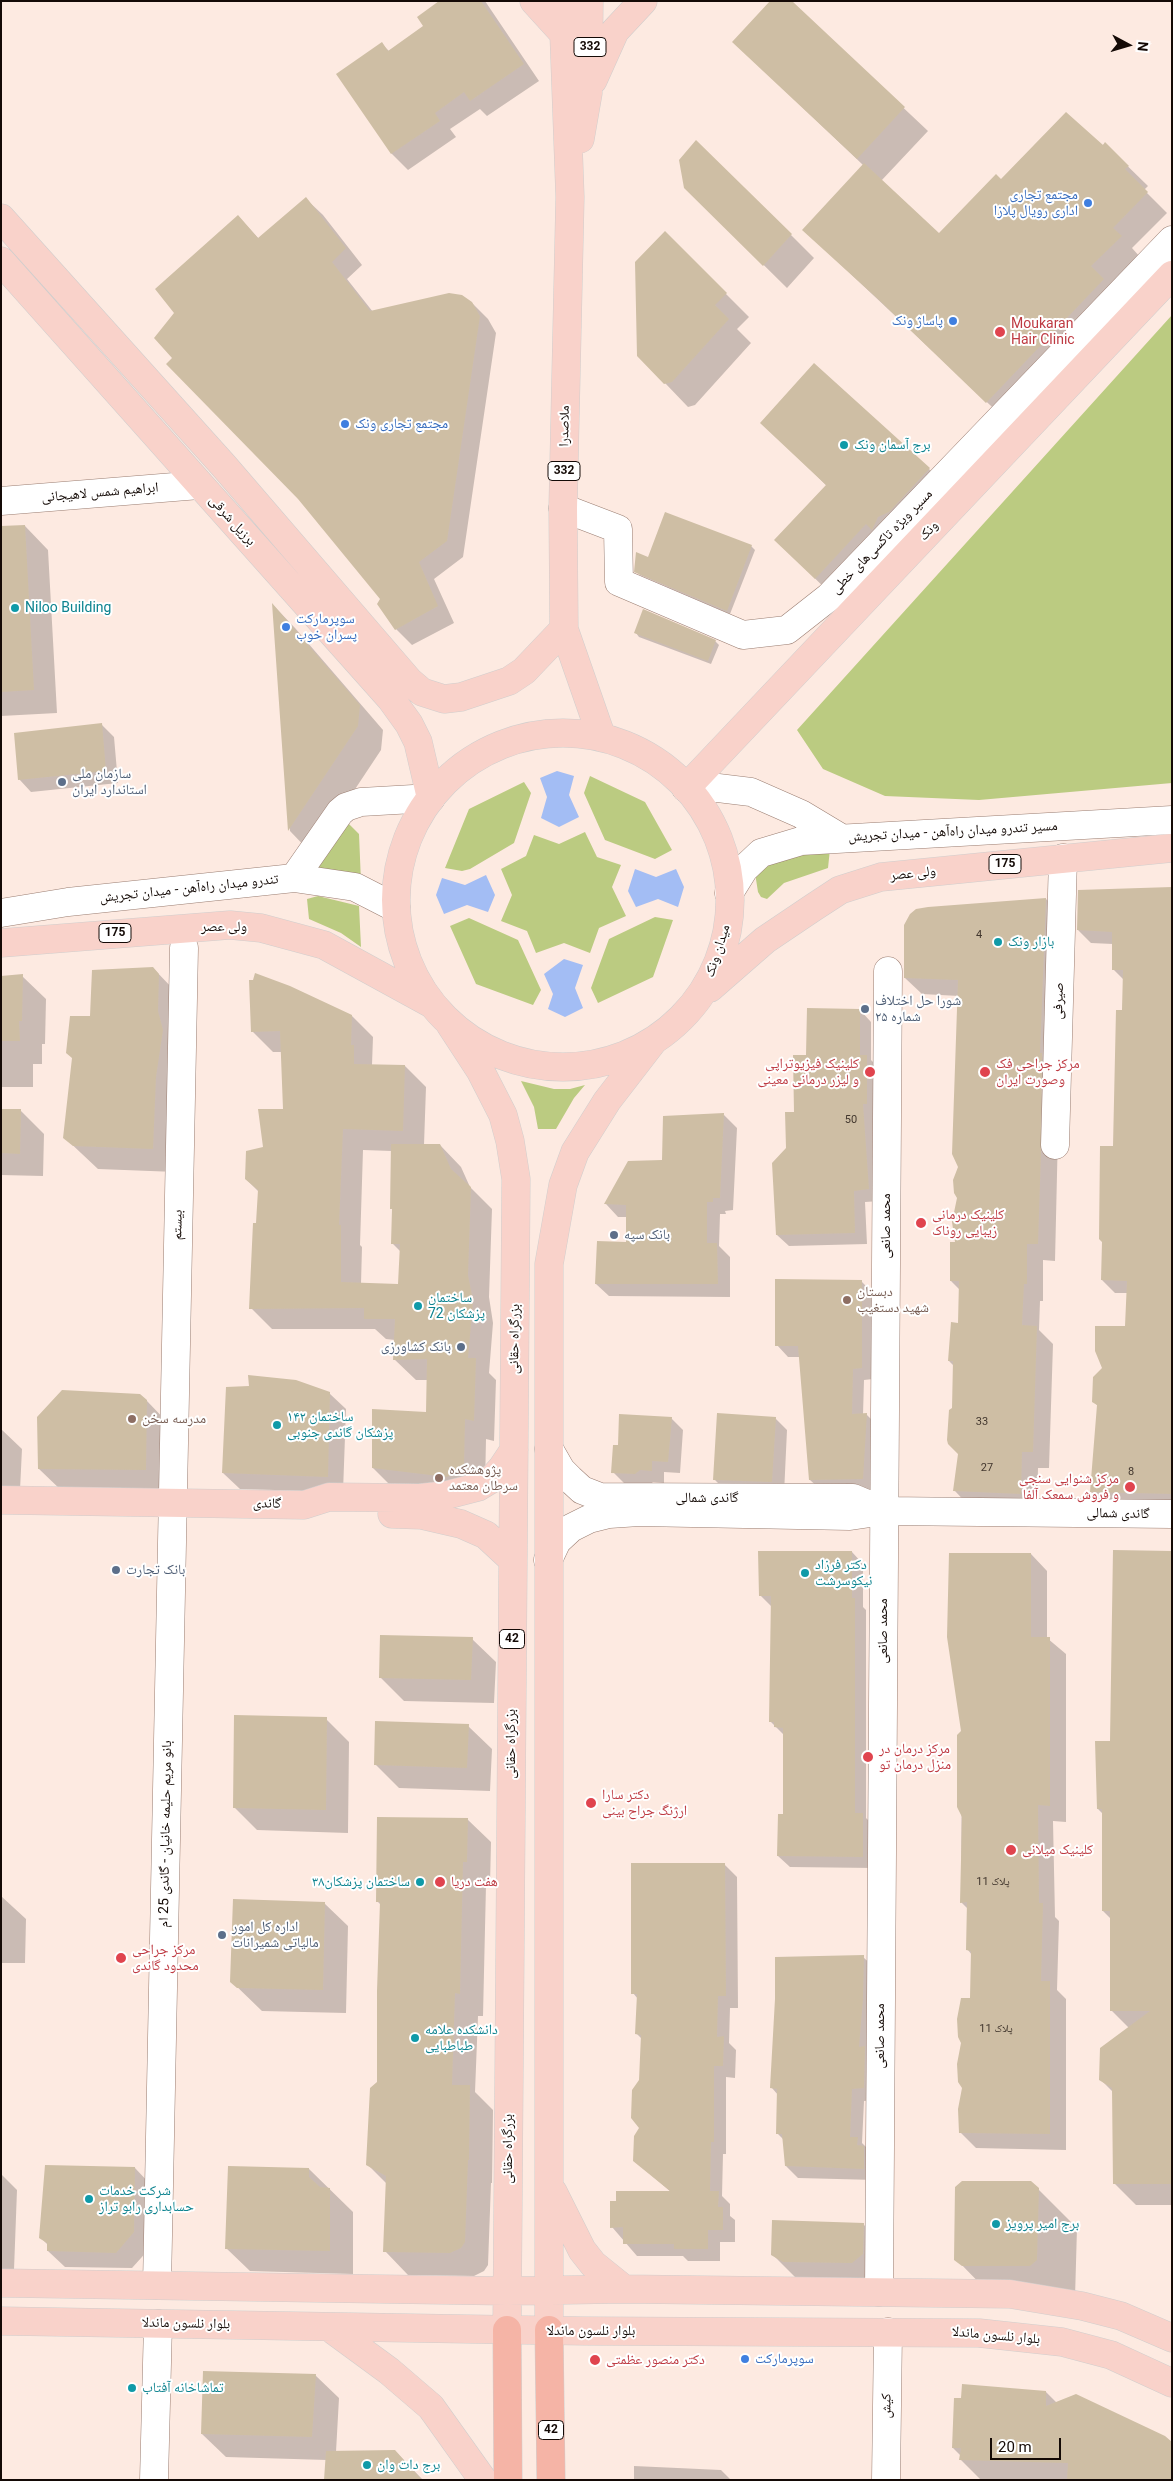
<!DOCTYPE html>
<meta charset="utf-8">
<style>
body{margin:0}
#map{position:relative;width:1173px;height:2481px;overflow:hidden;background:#fdeae1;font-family:Roboto,sans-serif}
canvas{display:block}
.frame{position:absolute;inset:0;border:2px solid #140a06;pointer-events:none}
.north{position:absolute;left:1103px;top:20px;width:50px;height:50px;-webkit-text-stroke:4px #fff;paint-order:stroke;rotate:96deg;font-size:14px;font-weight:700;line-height:20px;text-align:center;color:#140a06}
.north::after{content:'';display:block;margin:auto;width:18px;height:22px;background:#140a06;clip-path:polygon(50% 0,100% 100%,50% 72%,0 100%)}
.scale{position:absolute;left:990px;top:2438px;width:71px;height:22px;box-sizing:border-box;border:2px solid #140a06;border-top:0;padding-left:6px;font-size:15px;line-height:18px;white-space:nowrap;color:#140a06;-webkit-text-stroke:4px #fff;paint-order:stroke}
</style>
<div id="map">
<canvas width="1173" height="2481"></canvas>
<div class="frame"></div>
<div class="north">N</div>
<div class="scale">20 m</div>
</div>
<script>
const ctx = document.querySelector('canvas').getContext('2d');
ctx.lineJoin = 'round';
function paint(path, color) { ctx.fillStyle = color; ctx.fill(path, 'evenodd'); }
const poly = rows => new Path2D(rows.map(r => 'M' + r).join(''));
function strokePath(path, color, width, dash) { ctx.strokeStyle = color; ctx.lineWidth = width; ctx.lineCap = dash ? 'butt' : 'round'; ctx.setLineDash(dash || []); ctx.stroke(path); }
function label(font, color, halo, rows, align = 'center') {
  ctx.font = font + ' Roboto,"Noto Naskh Arabic",sans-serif'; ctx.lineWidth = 4; ctx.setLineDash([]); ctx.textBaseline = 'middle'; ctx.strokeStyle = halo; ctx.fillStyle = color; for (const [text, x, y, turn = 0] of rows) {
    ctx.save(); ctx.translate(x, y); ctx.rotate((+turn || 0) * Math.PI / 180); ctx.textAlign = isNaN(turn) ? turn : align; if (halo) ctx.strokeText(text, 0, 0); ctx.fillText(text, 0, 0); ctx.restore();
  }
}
paint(poly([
 [1172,315,1172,783,979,800,885,796,823,769,797,730],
 [590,776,645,802,672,850,655,859,605,840,584,793],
 [524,782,531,793,514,843,470,869,462,871,445,868,469,809],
 [346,821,359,834,361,882,310,874],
 [585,832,597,857,621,865,612,887,626,916,599,928,590,953,564,943,536,953,527,931,501,921,512,895,501,869,526,856,534,835,559,844],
 [830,849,828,868,784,883,767,899,761,897,758,892,755,873,767,858],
 [318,896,359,906,361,947,341,933,309,919,307,899],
 [655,917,673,920,653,977,598,1003,591,988,609,939],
 [469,918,518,940,541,990,533,1005,476,984,450,926],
 [521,1081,554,1089,570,1089,585,1085,574,1098,556,1129,538,1129,534,1107]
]), '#bbcb81');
paint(poly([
 [557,771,574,776,569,795,579,817,559,827,541,818,547,797,540,778],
 [635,869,656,877,676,869,684,887,678,907,658,899,636,907,628,891],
 [486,875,495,895,488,912,467,905,444,914,436,895,442,878,465,885],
 [564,959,583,965,575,988,583,1008,565,1017,548,1009,553,994,544,974]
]), '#a3bdf4');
paint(poly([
 [441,1,485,1,539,81,487,116,480,109,450,129,456,137,408,170,392,154,338,74,382,44,389,51,425,27],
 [790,1,928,131,881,181,939,235,1001,181,1105,144,1148,186,1144,190,1167,213,1132,248,1140,257,1007,421,804,230,863,165,734,42],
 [306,199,323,215,362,265,347,279,373,312,471,302,488,319,496,333,463,557,434,579,454,623,412,645,396,629,382,599,299,498,174,358,176,313,238,216,259,239],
 [709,211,791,235,814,258,787,288],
 [665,233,749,317,737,329,751,343,695,405,688,407,665,383],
 [790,450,929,469,957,497,843,606,776,540,827,486],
 [25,526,48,550,57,713,1,716,1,527],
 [751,546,755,550,730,614,640,575,636,571,649,558],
 [274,606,295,628,383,730,381,750,312,854,290,831],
 [636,633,715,641,719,645,711,664,639,637],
 [102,725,114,737,118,783,31,792,19,779],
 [1172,888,1172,1506,1104,1504,1091,1492,1098,1406,1094,1402,1103,1368,1126,1327,1128,1293,1115,1293,1102,1280,1115,1147,1124,980,1113,969,1113,944,1091,943,1078,930],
 [1046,899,1063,916,1055,1261,1043,1260,1043,1301,1040,1301,1039,1330,1053,1344,1049,1468,1038,1468,1037,1511,971,1508,955,1491,959,1453,954,1409,954,1366,949,1361,959,1324,960,1290,951,1281,957,1243,959,1198,959,996,922,994,905,978],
 [153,968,176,992,176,1172,98,1169,65,1138,91,1018],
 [22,976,46,999,45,1044,42,1044,42,1064,33,1064,33,1087,1,1087,1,977],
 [860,1010,871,1022,871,1060,879,1068,880,1201,865,1202,867,1244,789,1246,777,1235,787,1149,796,1114],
 [352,1016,373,1037,372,1065,405,1066,426,1087,424,1145,440,1145,461,1167,470,1187,492,1209,489,1297,493,1323,489,1373,496,1380,494,1441,486,1439,485,1487,394,1489,373,1468,427,1414,428,1380,416,1380,394,1359,395,1340,386,1339,375,1329,272,1329,251,1308,259,1192,246,1179,284,1110,282,1052,273,1052,252,1031],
 [363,1150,392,1151,391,1208,394,1211,393,1244,401,1252,399,1285,361,1284,362,1247,360,1245],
 [1,1110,20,1110,44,1134,43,1176,1,1175],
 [724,1115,737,1128,733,1210,725,1211,726,1214,720,1214,719,1246,730,1257,730,1297,609,1296,596,1284,627,1243,627,1217,618,1217,606,1204],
 [862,1282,873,1293,873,1379,864,1380,863,1415,866,1414,878,1426,874,1490,822,1491,810,1480,800,1357,788,1357,777,1345],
 [329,1393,346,1409,343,1492,240,1489,223,1473],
 [147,1401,170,1425,169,1493,63,1492,39,1469],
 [671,1418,683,1430,680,1473,664,1472,664,1483,653,1482,648,1486,625,1484,613,1472,619,1446],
 [775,1418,787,1430,784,1494,727,1492,715,1480],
 [1,1429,22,1449,20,1490,1,1490],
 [852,1552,863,1564,863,1607,866,1610,866,1818,874,1826,874,1868,790,1867,778,1856,784,1815,784,1735,770,1721,772,1607,760,1595],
 [1172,1552,1172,2205,1136,2205,1114,2183,1113,2092,1101,2080,1129,2028,1111,2010,1111,1919,1103,1911,1103,1814,1098,1809,1111,1742],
 [1031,1554,1047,1571,1047,1638,1066,1654,1066,1822,1053,1821,1055,1917,1059,1921,1057,1990,1066,1999,1066,2150,976,2148,960,2132,971,1999,972,1955,968,1950,968,1909,961,1902,962,1731],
 [472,1639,496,1662,494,1703,404,1701,380,1677],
 [326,1719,349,1742,348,1833,257,1830,234,1807],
 [468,1726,492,1749,490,1791,399,1788,375,1764],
 [467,1819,491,1842,490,1885,486,1885,483,2016,478,2016,475,2092,493,2110,492,2183,491,2183,488,2265,484,2271,474,2276,408,2275,385,2251,387,2184,368,2165,379,2083,381,1905,378,1902],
 [724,1864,737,1877,738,2008,730,2008,729,2043,736,2050,735,2078,726,2077,726,2154,723,2154,722,2196,730,2204,730,2216,735,2220,735,2242,720,2242,720,2261,688,2261,683,2256,637,2256,612,2227,671,2192,635,2161,641,2127,642,2039,637,2034,638,1999,633,1993],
 [1,1896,26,1919,25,1963,1,1963],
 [324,1903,348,1926,346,2013,262,2011,231,1981],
 [863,1957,876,1969,876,2100,864,2101,862,2143,870,2151,876,2180,798,2178,786,2166,784,2140,777,2133,778,2095,772,2088],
 [135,2168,151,2185,150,2248,132,2268,65,2267,48,2251,48,2245,40,2237],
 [309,2169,353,2212,353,2274,250,2271,226,2248],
 [1,2174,17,2190,14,2270,1,2269],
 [1038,2189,1077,2228,1075,2298,994,2298,956,2259],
 [863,2224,887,2248,886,2278,807,2285,796,2278,772,2254],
 [315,2375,339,2398,336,2452,395,2451,423,2480,326,2480,327,2460,226,2457,202,2434],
 [1046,2392,1057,2403,1172,2480,981,2480,961,2460,961,2456,953,2448],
 [634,2466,721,2470,731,2480,634,2480]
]), '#0003');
paint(poly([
 [439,1,481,1,524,64,470,101,464,92,435,113,440,121,391,154,336,74,382,42,388,51,423,26,417,17],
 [770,1,792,1,905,107,857,159,732,42],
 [1066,112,1103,145,1105,142,1129,166,1125,169,1148,192,1113,228,1122,236,1091,266,1104,279,986,403,879,300,802,230,864,163,939,233,996,174,1001,179],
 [696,140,792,234,763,266,684,188,679,160],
 [306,197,346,248,332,262,370,311,449,293,462,295,472,302,480,316,447,541,419,562,438,606,395,630,377,604,380,599,298,499,166,364,172,358,154,338,174,313,155,289,238,215,258,238],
 [665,231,727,293,715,305,729,319,672,382,664,384,637,356,635,262],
 [814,363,930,468,889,512,878,517,872,530,866,524,815,579,774,540,826,485,760,423],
 [665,512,752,545,727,611,634,572,636,552,648,557],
 [25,525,34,690,1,692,1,526],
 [272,603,360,705,358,726,288,831],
 [643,609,716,640,708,661,634,633],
 [102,723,106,771,18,780,14,733],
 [1172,887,1172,1494,1090,1492,1097,1405,1092,1402,1093,1377,1102,1368,1095,1351,1095,1326,1125,1326,1127,1281,1101,1280,1102,1242,1099,1239,1100,1146,1113,1146,1116,1010,1122,1010,1123,970,1112,970,1112,932,1077,930,1078,890],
 [1046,898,1040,1053,1042,1053,1041,1152,1038,1244,1027,1244,1027,1284,1024,1284,1022,1325,1037,1326,1033,1452,1022,1452,1021,1494,953,1491,958,1454,948,1444,947,1440,949,1410,952,1408,953,1361,948,1361,951,1322,958,1323,959,1281,950,1281,950,1242,955,1242,952,1222,957,1198,954,1193,953,1180,958,1167,952,1154,958,980,904,978,904,925,910,914,916,909,928,907],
 [153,967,159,974,158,1011,163,1030,156,1077,153,1149,73,1146,63,1138,72,1058,66,1053,70,1016,90,1016,92,970],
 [255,973,290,986,352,1015,351,1045,354,1045,354,1064,405,1065,403,1131,343,1129,339,1225,341,1225,341,1282,398,1284,400,1244,391,1244,392,1209,390,1209,391,1144,440,1144,451,1169,471,1187,468,1275,473,1301,468,1358,476,1358,474,1421,465,1419,464,1466,447,1477,372,1468,372,1409,426,1412,427,1359,393,1360,395,1319,364,1319,364,1308,249,1309,253,1223,256,1223,258,1190,245,1179,246,1151,263,1147,258,1109,283,1109,280,1031,251,1032,249,980,253,980],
 [23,974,22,1021,19,1021,20,1041,1,1041,1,976],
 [807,1008,860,1009,860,1055,867,1055,867,1104,863,1104,869,1189,854,1191,855,1233,776,1235,772,1163,786,1148,785,1112,794,1112,793,1055,806,1055],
 [1,1109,21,1109,20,1154,1,1153],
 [724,1113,720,1198,713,1198,713,1202,707,1202,707,1243,717,1243,718,1284,595,1284,597,1241,626,1242,626,1205,604,1204,628,1161,662,1160,663,1116],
 [775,1279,862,1280,862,1368,853,1369,852,1414,867,1413,863,1479,809,1480,798,1346,775,1346],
 [248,1375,296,1380,330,1392,328,1477,222,1473,226,1387,249,1386],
 [62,1390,140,1394,147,1400,146,1470,38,1469,37,1417],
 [717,1413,776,1417,772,1482,713,1480],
 [619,1414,672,1417,668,1462,652,1461,652,1471,640,1470,635,1474,611,1473,613,1445,618,1445],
 [1113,1550,1172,1551,1172,2184,1113,2184,1112,2088,1099,2080,1100,2048,1150,2011,1110,2011,1110,1911,1102,1911,1102,1809,1097,1809,1095,1741,1110,1741],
 [758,1551,852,1551,852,1598,855,1598,855,1813,863,1813,863,1857,777,1856,778,1814,783,1814,783,1728,774,1727,774,1722,769,1722,771,1596,759,1596],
 [949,1553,1031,1553,1031,1637,1050,1637,1050,1806,1038,1805,1039,1903,1043,1903,1041,1981,1050,1981,1050,2134,959,2133,958,2109,962,2088,958,2082,957,2064,961,2043,958,2037,957,2019,961,1998,970,1998,971,1951,966,1950,967,1902,960,1903,962,1817,957,1807,957,1735,961,1731,947,1637],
 [380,1635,473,1637,471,1680,379,1678],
 [234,1715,327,1717,326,1810,233,1808],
 [375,1721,469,1724,467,1768,374,1765],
 [377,1817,468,1818,467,1862,463,1862,460,1994,455,1993,452,2085,470,2085,469,2160,468,2160,465,2242,461,2248,450,2253,383,2252,386,2176,366,2165,370,2088,377,2082,377,1991,380,1902,376,1902],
 [631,1863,725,1863,726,1996,718,1996,717,2037,724,2036,723,2066,714,2066,714,2142,711,2142,710,2191,719,2191,718,2207,723,2207,723,2230,708,2230,708,2249,674,2249,674,2244,623,2244,623,2227,610,2228,610,2201,616,2201,616,2191,670,2191,633,2161,634,2136,639,2128,631,2118,632,2090,639,2080,641,2035,635,2034,637,1994,631,1994],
 [233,1899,325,1902,323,1990,237,1988,230,1982],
 [864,1955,863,1999,859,2047,865,2046,864,2088,852,2089,850,2137,858,2137,857,2145,864,2146,864,2169,785,2166,782,2134,776,2134,777,2089,770,2088,775,1999,775,1957],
 [45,2165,135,2167,134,2232,116,2253,47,2251,47,2243,39,2238],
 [228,2166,309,2168,309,2177,320,2187,330,2188,330,2251,225,2249],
 [962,2181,1031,2181,1039,2188,1037,2260,1030,2266,962,2266,954,2260,955,2187],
 [772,2220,864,2223,863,2254,852,2263,783,2262,771,2255],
 [203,2371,316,2374,312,2437,201,2434],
 [962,2384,1046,2391,1046,2406,1076,2394,1165,2436,1172,2442,1172,2480,1067,2480,1068,2463,959,2460,961,2448,952,2448,954,2398,961,2398],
 [395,2450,422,2480,324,2480,326,2451]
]), '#cebea4');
const minor = poly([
 [1,501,199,485],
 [563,508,618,529,619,582,743,635,787,630,829,597,1172,240],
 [686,788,718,788,751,792,801,814,841,838],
 [294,878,340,812,346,807,361,802,431,798],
 [729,893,744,869,761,853,801,841,1172,820],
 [1,913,68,902,294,878,355,887,396,908],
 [1055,1145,1063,858],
 [884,1511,1172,1514],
 [548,1560,557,1541,571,1528,589,1519,609,1514,639,1512,850,1516,884,1511,853,1498,600,1497,582,1490,570,1479,561,1470,549,1449],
 [157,2285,184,948],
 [879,2292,888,971],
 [154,2480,158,2324],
 [886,2480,888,2332]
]);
const major = poly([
 [534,1,564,34],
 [567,1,564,34,570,197,563,508,564,629,602,738],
 [593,80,615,31,643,1],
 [580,139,588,93,589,1],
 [1,218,224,466,409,681,422,692,444,699,461,697,509,681,524,671,564,629],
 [1,261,391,699,409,724,418,742,431,798],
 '396 900a167 167 0 1 1 334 0a167 167 0 1 1-334 0Z',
 [686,788,1172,275],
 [1,943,230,925,261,928,324,945,430,1003],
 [710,988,765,940,814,907,840,890,881,877,1172,848],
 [450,1024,480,1070,503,1115,510,1141,516,1179,507,2330],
 [1,1500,304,1505,329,1497,420,1498,447,1495,478,1487,493,1478,502,1468,514,1450],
 [392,1514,422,1515,461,1524,486,1535,513,1560],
 [553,2192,582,2250,593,2264,624,2289],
 [1,2283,507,2291,624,2289,1010,2294,1082,2306,1121,2316,1172,2338],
 [1,2321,585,2331,979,2333,1062,2342,1111,2355,1172,2383],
 [329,2327,389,2371,431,2407,483,2480],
 [549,2330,549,1264,563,1185,575,1152,607,1101,654,1040]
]);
const highway = poly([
 [507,2330,508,2480],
 [549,2330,551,2480]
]);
strokePath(minor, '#9a7d71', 29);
strokePath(major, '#d0cecd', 29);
strokePath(highway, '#d0cecd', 29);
strokePath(minor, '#fff', 28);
strokePath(major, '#f9d2ca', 28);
strokePath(highway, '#f5b4a6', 28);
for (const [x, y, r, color] of [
 [1088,203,5,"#3f7fe0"],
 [953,321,5,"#3f7fe0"],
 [1000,332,6,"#e0444e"],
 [345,424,5,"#3f7fe0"],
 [844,445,5,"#0f9aa8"],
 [15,608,5,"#0f9aa8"],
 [286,627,5,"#3f7fe0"],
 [62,782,5,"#5c6f8a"],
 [998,942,5,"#0f9aa8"],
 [865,1009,5,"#5c6f8a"],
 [870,1072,6,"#e0444e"],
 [985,1072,6,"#e0444e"],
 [921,1223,6,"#e0444e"],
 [614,1235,5,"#5c6f8a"],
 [847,1300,5,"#8d6e63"],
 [418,1306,5,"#0f9aa8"],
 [461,1347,5,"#5c6f8a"],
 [132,1419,5,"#8d6e63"],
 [277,1425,5,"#0f9aa8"],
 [439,1478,5,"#8d6e63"],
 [1130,1487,6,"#e0444e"],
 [116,1570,5,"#5c6f8a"],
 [805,1573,5,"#0f9aa8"],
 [868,1757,6,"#e0444e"],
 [591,1803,6,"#e0444e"],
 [1011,1850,6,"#e0444e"],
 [420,1882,5,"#0f9aa8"],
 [440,1882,6,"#e0444e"],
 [222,1935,5,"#5c6f8a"],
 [121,1958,6,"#e0444e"],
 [415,2038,5,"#0f9aa8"],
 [89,2199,5,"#0f9aa8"],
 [996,2224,5,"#0f9aa8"],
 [745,2359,5,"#3f7fe0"],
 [595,2360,6,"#e0444e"],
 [132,2388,5,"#0f9aa8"],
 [367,2465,5,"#0f9aa8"]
]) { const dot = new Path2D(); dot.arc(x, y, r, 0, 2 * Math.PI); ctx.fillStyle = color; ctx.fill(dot); strokePath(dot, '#fff', 2); }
label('11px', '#42372e', null, [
 ["4",979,935],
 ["50",851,1120],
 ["33",982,1422],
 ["27",987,1468],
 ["8",1131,1472],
 ["پلاک 11",993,1882],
 ["پلاک 11",996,2029]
]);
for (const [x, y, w] of [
 [590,47,32],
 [564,471,32],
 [1005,864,32],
 [115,933,32],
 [512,1639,25],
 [551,2430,25]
]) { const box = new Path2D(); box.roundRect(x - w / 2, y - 9.5, w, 19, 4); ctx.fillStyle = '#fff'; ctx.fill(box); strokePath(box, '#140a06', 1); }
label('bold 12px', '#140a06', null, [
 ["332",590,47],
 ["332",564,471],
 ["175",1005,864],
 ["175",115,933],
 ["42",512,1639],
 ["42",551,2430]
]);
label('14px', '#366cbe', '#fff', [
 ["مجتمع تجاری",1078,195,"right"],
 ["اداری رویال پلازا",1078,211,"right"],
 ["پاساژ ونک",943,321,"right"],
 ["مجتمع تجاری ونک",355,424],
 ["سوپرمارکت",296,619],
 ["پسران خوب",296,635],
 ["سوپرمارکت",755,2359]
], 'left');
label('14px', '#be3a42', '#fff', [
 ["Moukaran",1011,324],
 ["Hair Clinic",1011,340],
 ["کلینیک فیزیوتراپی",859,1064,"right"],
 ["و لیزر درمانی معینی",859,1080,"right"],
 ["مرکز جراحی فک",996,1064],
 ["وصورت ایران",996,1080],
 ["کلینیک درمانی",932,1215],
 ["زیبایی روناک",932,1231],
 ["مرکز شنوایی سنجی",1119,1479,"right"],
 ["و فروش سمعک آلفا",1119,1495,"right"],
 ["مرکز درمان در",879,1749],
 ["منزل درمان تو",879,1765],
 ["دکتر سارا",602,1795],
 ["ارژنگ جراح بینی",602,1811],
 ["کلینیک میلانی",1022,1850],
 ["هفت دریا",451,1882],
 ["مرکز جراحی",132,1950],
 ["محدود گاندی",132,1966],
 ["دکتر منصور عظمتی",606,2360]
], 'left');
label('14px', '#140a06', '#fff', [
 ["ملاصدرا",565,426,-89],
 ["ابراهیم شمس لاهیجانی",100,493,-5],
 ["برزیل شرقی",232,521,48],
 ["ونک",929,531,-47],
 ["مسیر ویژه تاکسی‌های خطی",882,542,-46],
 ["مسیر تندرو میدان راه‌آهن - میدان تجریش",953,832,-3],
 ["ولی عصر",913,874,-6],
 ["تندرو میدان راه‌آهن - میدان تجریش",189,889,-6],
 ["ولی عصر",224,927],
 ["میدان ونک",718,951,-72],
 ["صیرفی",1059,1001,-88],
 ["بیستم",178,1225,-89],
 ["محمد صانعی",886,1226,-90],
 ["بزرگراه حقانی",515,1339,-89],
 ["گاندی شمالی",707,1498],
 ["گاندی",267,1504,1],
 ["گاندی شمالی",1118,1514,1],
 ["محمد صانعی",883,1631,-90],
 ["بزرگراه حقانی",511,1744,-90],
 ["بانو مریم حلیمه خانیان - گاندی 25 ام",166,1834,-89],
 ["محمد صانعی",880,2036,-90],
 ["بزرگراه حقانی",508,2149,-90],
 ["بلوار نلسون ماندلا",186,2324,1],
 ["بلوار نلسون ماندلا",591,2331],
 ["بلوار نلسون ماندلا",996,2336,5],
 ["کیش",887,2406,-89]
]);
label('14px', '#0d838f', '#fff', [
 ["برج آسمان ونک",854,445],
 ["Niloo Building",25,608],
 ["بازار ونک",1008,942],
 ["ساختمان",428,1298],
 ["پزشکان 72",428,1314],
 ["ساختمان ۱۴۲",287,1417],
 ["پزشکان گاندی جنوبی",287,1433],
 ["دکتر فرزاد",815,1565],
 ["نیکوسرشت",815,1581],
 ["ساختمان پزشکان۳۸",410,1882,"right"],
 ["دانشکده علامه",425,2030],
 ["طباطبایی",425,2046],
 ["شرکت خدمات",99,2191],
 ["حسابداری رابو تراز",99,2207],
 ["برج امیر پرویز",1006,2224],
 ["تماشاخانه آفتاب",142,2388],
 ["برج دات وان",377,2465]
], 'left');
label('14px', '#4e5e75', '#fff', [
 ["سازمان ملی",72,774],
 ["استاندارد ایران",72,790],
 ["شورا حل اختلاف",875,1001],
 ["شماره ۲۵",875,1017],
 ["بانک سپه",624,1235],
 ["بانک کشاورزی",451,1347,"right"],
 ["بانک تجارت",126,1570],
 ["اداره کل امور",232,1927],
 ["مالیاتی شمیرانات",232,1943]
], 'left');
label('14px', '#785e54', '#fff', [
 ["دبستان",857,1292],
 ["شهید دستغیب",857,1308],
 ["مدرسه سخن",142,1419],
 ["پژوهشکده",449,1470],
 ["سرطان معتمد",449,1486]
], 'left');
</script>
